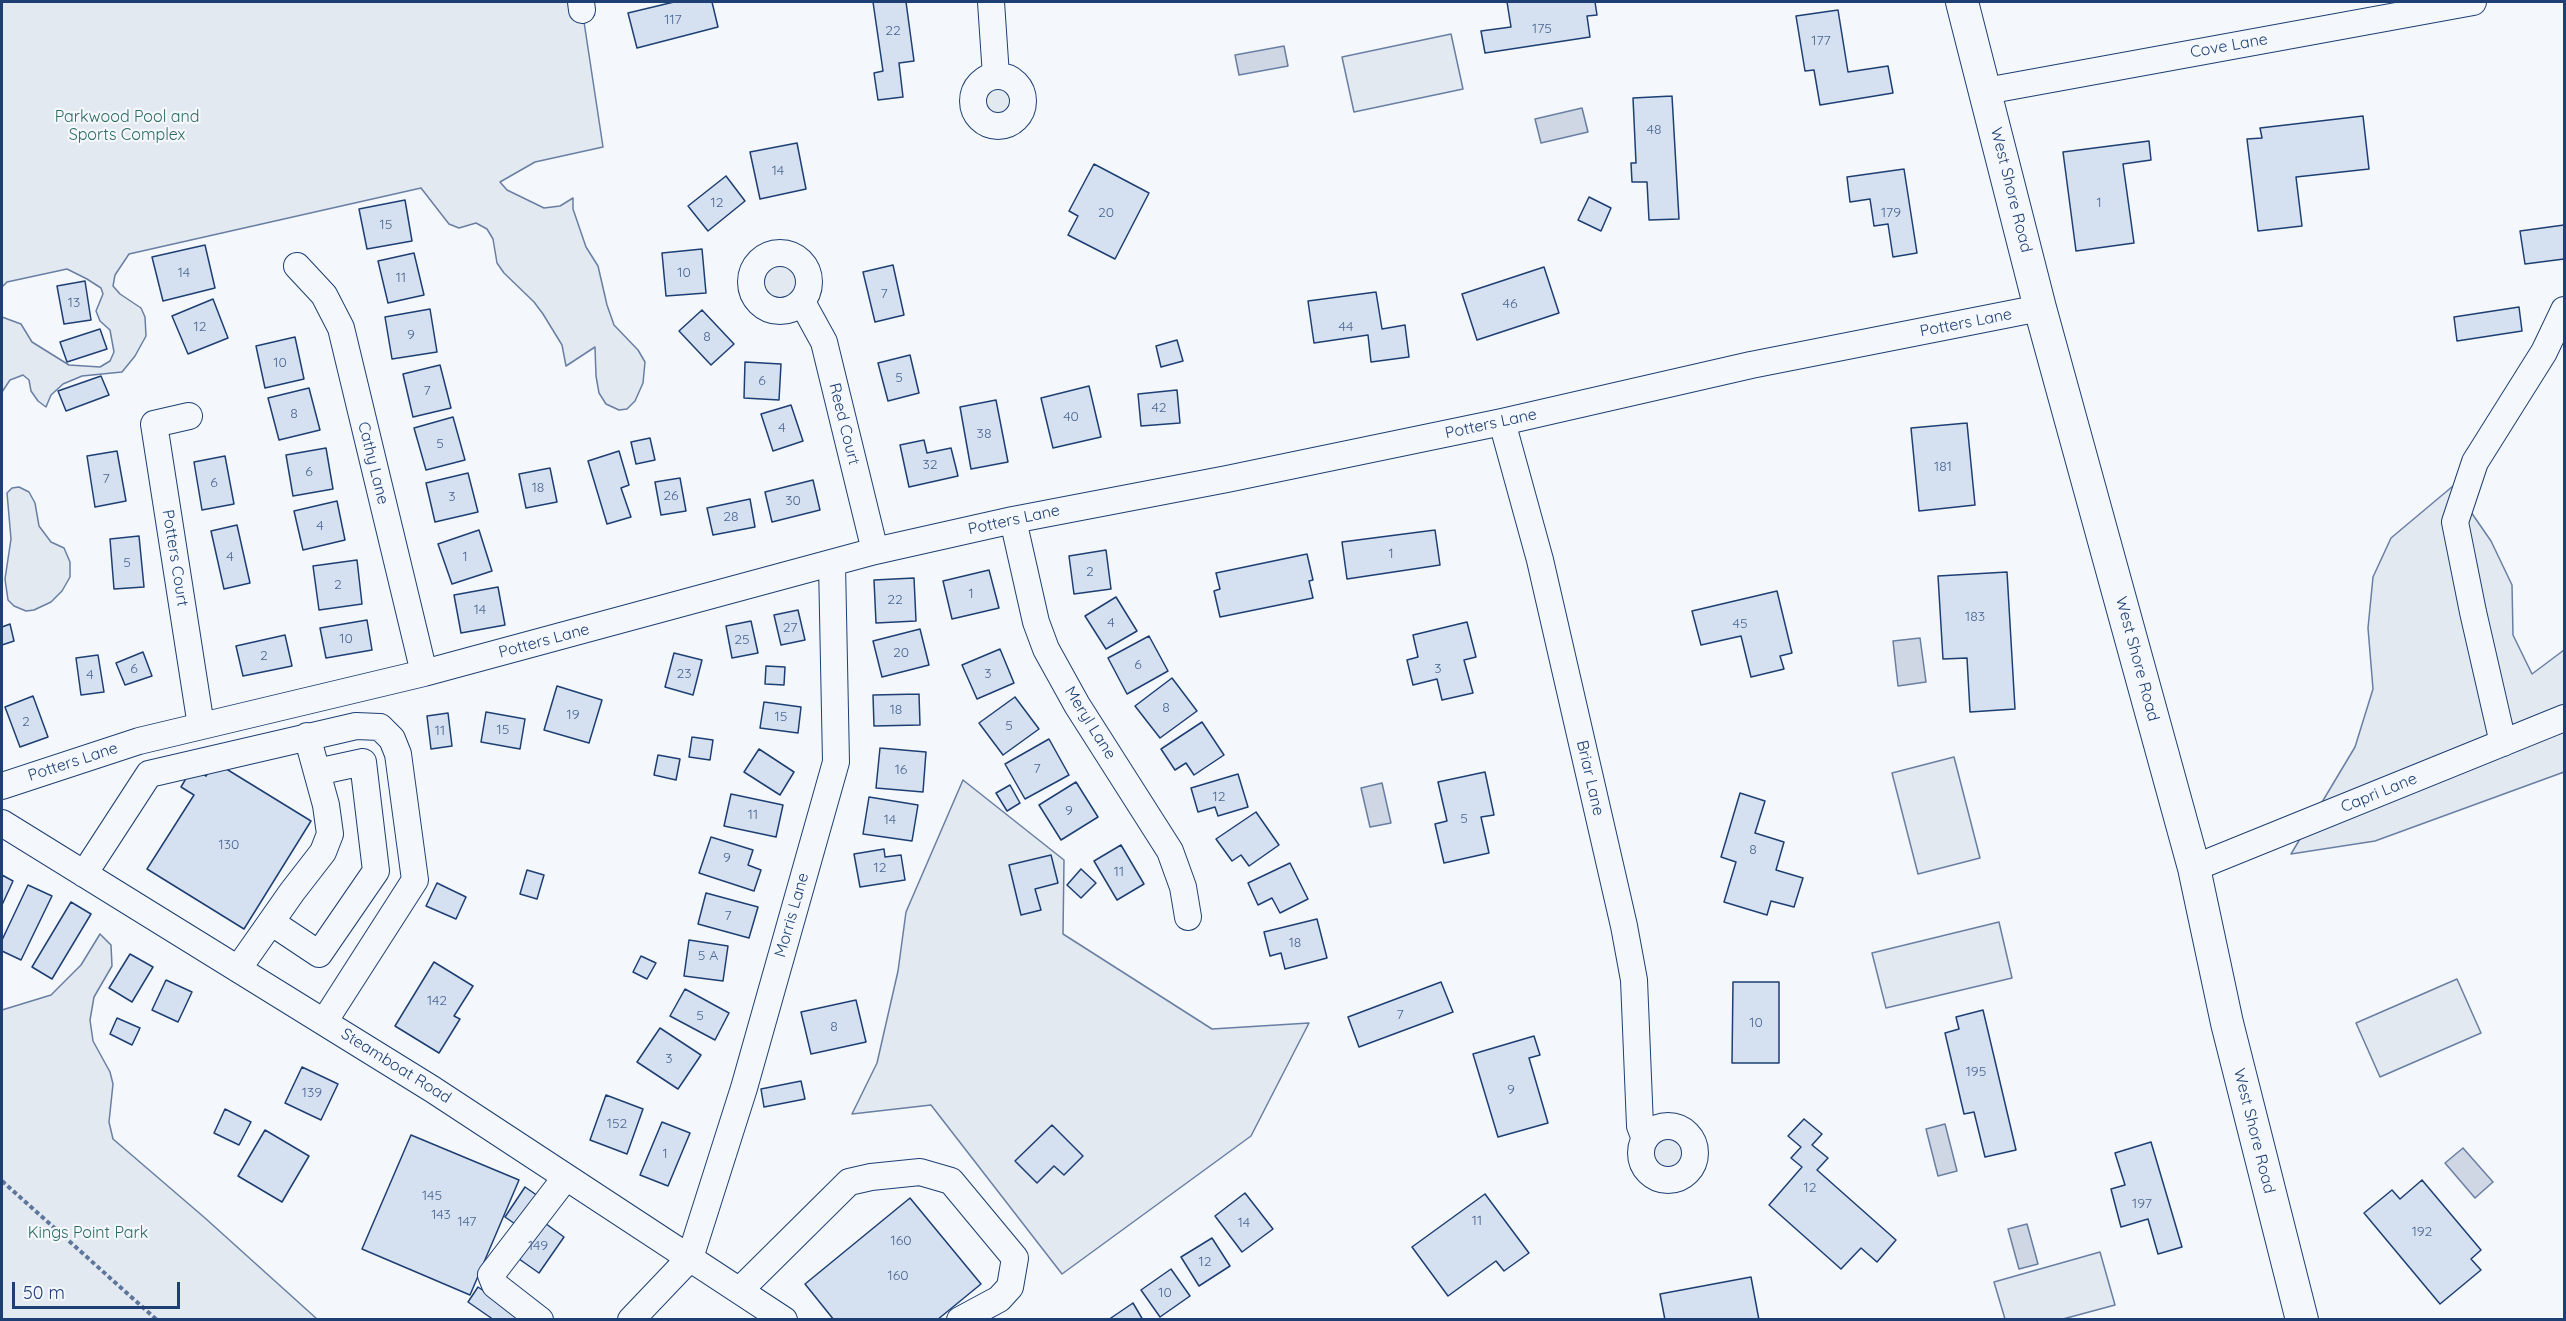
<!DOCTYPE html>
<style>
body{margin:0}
#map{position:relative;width:2566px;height:1321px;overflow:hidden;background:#f4f7fb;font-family:Quicksand,sans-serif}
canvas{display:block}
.frame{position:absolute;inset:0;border:3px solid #1d3f73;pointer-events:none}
.scale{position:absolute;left:12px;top:1282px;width:168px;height:27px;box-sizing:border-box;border:3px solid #1d3f73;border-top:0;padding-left:8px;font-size:18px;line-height:21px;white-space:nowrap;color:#1d3f73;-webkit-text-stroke:4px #f4f7fb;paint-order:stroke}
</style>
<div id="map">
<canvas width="2566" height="1321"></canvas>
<div class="frame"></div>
<div class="scale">50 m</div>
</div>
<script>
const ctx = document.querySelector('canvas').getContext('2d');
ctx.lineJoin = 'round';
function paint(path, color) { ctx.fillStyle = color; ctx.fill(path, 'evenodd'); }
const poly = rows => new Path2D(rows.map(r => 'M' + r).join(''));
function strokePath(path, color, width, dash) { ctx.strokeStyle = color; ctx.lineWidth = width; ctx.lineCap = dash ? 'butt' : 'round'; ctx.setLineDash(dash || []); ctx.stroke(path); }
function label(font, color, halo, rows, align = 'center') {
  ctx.font = font + ' Quicksand,sans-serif'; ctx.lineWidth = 4.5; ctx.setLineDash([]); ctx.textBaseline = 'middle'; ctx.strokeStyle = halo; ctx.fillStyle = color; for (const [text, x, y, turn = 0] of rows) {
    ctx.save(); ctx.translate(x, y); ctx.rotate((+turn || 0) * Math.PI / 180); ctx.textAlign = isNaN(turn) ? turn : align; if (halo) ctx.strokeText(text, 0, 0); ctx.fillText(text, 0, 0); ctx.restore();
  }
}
const green = poly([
 [2,2,581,2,603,147,535,162,500,182,507,190,544,208,560,206,573,198,573,209,586,247,598,266,607,305,614,325,638,350,645,362,643,383,635,401,627,409,619,410,606,404,599,393,596,376,595,347,566,366,562,345,543,314,534,302,504,273,497,263,493,239,487,229,476,223,459,228,449,224,421,188,129,254,115,275,113,286,120,294,141,308,145,317,146,336,135,356,122,372,82,376,63,384,51,395,46,407,38,401,31,391,29,380,23,375,10,380,2,392,2,317,21,324,32,342,69,365,100,367,110,361,114,352,110,330,100,321,96,311,103,294,101,288,87,279,67,269,7,282,2,287,2,2],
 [1451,34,1463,89,1354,112,1342,57,1451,34],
 '977 101a21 21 0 1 1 42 0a21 21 0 1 1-42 0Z',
 '759 281a21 21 0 1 1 42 0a21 21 0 1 1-42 0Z',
 [2453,486,2491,541,2512,585,2513,635,2532,674,2564,650,2564,772,2375,841,2291,854,2355,747,2373,689,2368,628,2373,577,2391,538,2453,486],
 [19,487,29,492,35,503,39,526,51,542,64,548,70,562,70,577,62,591,51,602,34,610,26,611,14,606,8,600,5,579,11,539,7,493,12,488,19,487],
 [1954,757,1980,858,1918,874,1892,773,1954,757],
 [963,780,1064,860,1063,934,1212,1029,1309,1023,1251,1136,1062,1274,931,1105,852,1114,877,1063,898,971,906,912,963,780],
 [1999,922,2012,978,1886,1008,1872,953,1999,922],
 [100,934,111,945,112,966,94,997,90,1020,93,1041,110,1072,113,1084,109,1122,113,1139,205,1218,317,1319,2,1319,2,1010,51,995,81,965,100,934],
 [2457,979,2481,1033,2380,1077,2356,1023,2457,979],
 '1647 1153a21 21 0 1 1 42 0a21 21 0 1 1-42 0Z',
 [2100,1252,2115,1305,2063,1319,2005,1319,1994,1282,2100,1252]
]);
paint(green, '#e3e9f0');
strokePath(green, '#687fa3', 1.5);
const water = poly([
 [1284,46,1288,66,1239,75,1235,55,1284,46],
 [1582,108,1588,132,1541,143,1535,119,1582,108],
 [1920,638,1926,682,1898,686,1893,641,1920,638],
 [1382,783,1391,823,1370,827,1361,788,1382,783],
 [1945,1124,1957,1171,1938,1176,1926,1129,1945,1124],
 [2463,1148,2493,1182,2475,1198,2445,1163,2463,1148],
 [2027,1224,2038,1264,2019,1269,2008,1229,2027,1224]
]);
paint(water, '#cfd7e4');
strokePath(water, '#687fa3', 1.5);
const building = poly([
 [674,2,712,2,718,27,637,48,628,13,674,2],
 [873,2,906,2,914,61,899,63,903,97,878,100,874,73,883,71,873,2],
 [1507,2,1595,2,1597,15,1587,16,1590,37,1485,53,1481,31,1511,27,1507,2],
 [1838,10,1848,72,1888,66,1893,93,1820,105,1814,70,1805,71,1796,16,1838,10],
 [1672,96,1679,219,1649,220,1647,182,1632,182,1631,163,1636,163,1633,98,1672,96],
 [2363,116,2369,169,2296,177,2302,226,2258,231,2247,139,2262,138,2260,128,2363,116],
 [2149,141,2151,160,2123,164,2134,243,2076,251,2063,152,2149,141],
 [797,143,806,189,760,199,750,152,797,143],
 [1094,164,1149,193,1115,259,1068,235,1078,216,1069,211,1094,164],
 [1904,169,1917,253,1893,257,1888,224,1874,226,1870,199,1850,202,1847,177,1904,169],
 [726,176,745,201,708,231,688,206,726,176],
 [1589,197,1611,208,1601,231,1578,220,1589,197],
 [405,200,412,241,367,249,359,209,405,200],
 [2564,225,2564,259,2525,264,2520,231,2564,225],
 [205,245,215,288,163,301,152,257,205,245],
 [702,249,706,293,666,296,662,253,702,249],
 [414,253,424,295,388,303,378,261,414,253],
 [893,265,904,315,875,322,863,272,893,265],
 [1544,267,1559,313,1477,340,1462,294,1544,267],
 [85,281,91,320,64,324,57,286,85,281],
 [1376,292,1382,329,1405,325,1409,357,1371,362,1368,335,1314,343,1308,301,1376,292],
 [213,299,228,338,188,354,172,316,213,299],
 [2519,307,2522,331,2457,341,2454,317,2519,307],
 [430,309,437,352,392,359,385,317,430,309],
 [702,310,734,344,711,365,679,331,702,310],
 [100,329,107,349,67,362,60,342,100,329],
 [295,337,304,379,265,388,256,346,295,337],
 [1177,340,1183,361,1161,367,1156,346,1177,340],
 [910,355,919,393,888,401,878,363,910,355],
 [745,362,781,364,779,400,744,398,745,362],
 [440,365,451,408,413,417,403,374,440,365],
 [101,376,109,395,66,411,58,391,101,376],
 [1089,386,1101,437,1053,448,1041,398,1089,386],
 [309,388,320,430,279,440,268,398,309,388],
 [1177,390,1180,423,1141,426,1138,394,1177,390],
 [996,400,1008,462,971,469,960,407,996,400],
 [791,405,803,441,773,451,761,414,791,405],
 [453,417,465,460,426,470,414,428,453,417],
 [1967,423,1975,505,1919,511,1911,428,1967,423],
 [650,438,655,460,636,464,631,442,650,438],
 [924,440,927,453,951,448,958,476,909,487,900,445,924,440],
 [326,448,333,489,293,496,286,455,326,448],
 [117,451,126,501,95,507,87,456,117,451],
 [619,451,629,485,621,488,631,517,607,524,588,461,619,451],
 [225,456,234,504,202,510,194,462,225,456],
 [550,468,557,502,526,508,519,474,550,468],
 [468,473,478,512,435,522,426,483,468,473],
 [680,478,686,511,661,515,655,482,680,478],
 [813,480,820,510,772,522,765,492,813,480],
 [750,499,755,527,713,535,707,508,750,499],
 [337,501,345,540,303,550,294,511,337,501],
 [237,525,250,583,224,589,211,531,237,525],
 [479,530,492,571,452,584,438,544,479,530],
 [1435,530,1440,565,1347,579,1342,542,1435,530],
 [139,536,144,587,114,589,110,539,139,536],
 [1106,550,1111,589,1074,594,1069,556,1106,550],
 [1307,554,1313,580,1309,581,1313,598,1220,617,1214,591,1220,589,1216,573,1307,554],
 [357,560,362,604,319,610,313,566,357,560],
 [989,570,999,608,952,619,943,581,989,570],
 [2007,572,2015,709,1970,712,1967,658,1943,659,1938,576,2007,572],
 [914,578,916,621,876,623,874,580,914,578],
 [498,587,505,625,461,633,454,595,498,587],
 [1777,591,1792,653,1780,656,1784,669,1751,677,1741,636,1701,645,1692,611,1777,591],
 [1116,597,1137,631,1106,649,1085,616,1116,597],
 [798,610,805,640,781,645,774,615,798,610],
 [367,620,372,650,326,658,320,628,367,620],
 [751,621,758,653,732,658,726,626,751,621],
 [1467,622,1476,657,1464,660,1473,693,1442,700,1437,679,1413,685,1407,660,1418,657,1413,635,1467,622],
 [10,624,14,641,2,645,2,627,10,624],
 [920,629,929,665,882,677,873,641,920,629],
 [285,635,292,666,243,676,236,646,285,635],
 [1149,636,1168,671,1127,694,1108,658,1149,636],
 [1000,649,1014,683,977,699,962,665,1000,649],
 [143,652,152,676,125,685,116,663,143,652],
 [674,653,702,660,693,695,665,687,674,653],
 [98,655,104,692,81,695,76,658,98,655],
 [766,666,785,667,784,685,765,684,766,666],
 [1172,678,1197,711,1160,738,1135,706,1172,678],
 [557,686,602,700,589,743,544,730,557,686],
 [919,694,920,725,874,726,873,695,919,694],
 [33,696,48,737,20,747,5,707,33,696],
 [1015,697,1039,729,1003,755,979,723,1015,697],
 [764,702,801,707,798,733,760,728,764,702],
 [486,712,525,719,520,749,481,742,486,712],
 [448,713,452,746,431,749,427,716,448,713],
 [1202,722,1224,755,1194,775,1186,763,1175,770,1161,749,1202,722],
 [692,737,713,740,710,760,689,757,692,737],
 [1049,739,1069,775,1025,799,1005,764,1049,739],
 [880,748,926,752,923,792,876,788,880,748],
 [759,749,794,772,780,795,744,772,759,749],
 [658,755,680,759,676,780,654,775,658,755],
 [215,762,311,821,244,929,147,869,194,795,181,787,192,768,206,776,215,762],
 [1485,772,1494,815,1481,817,1489,853,1444,863,1435,824,1447,821,1438,782,1485,772],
 [1238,774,1248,807,1218,816,1215,807,1198,812,1191,788,1238,774],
 [1076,782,1098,817,1061,840,1039,805,1076,782],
 [1010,785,1020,803,1007,811,996,793,1010,785],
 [1740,793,1765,801,1755,833,1784,842,1776,870,1803,878,1794,907,1771,901,1767,915,1724,902,1736,862,1721,857,1740,793],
 [731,794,783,805,776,837,724,826,731,794],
 [869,797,918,805,912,841,863,834,869,797],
 [1256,812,1279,845,1249,866,1241,855,1232,861,1216,839,1256,812],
 [711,837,753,850,748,865,761,870,754,891,699,873,711,837],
 [1121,845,1144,884,1117,900,1094,861,1121,845],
 [884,849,885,857,901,855,905,880,860,887,854,854,884,849],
 [1051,855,1058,883,1035,889,1041,910,1021,915,1009,865,1051,855],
 [1290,863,1308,899,1280,913,1272,898,1258,905,1248,883,1290,863],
 [1081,869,1096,883,1081,898,1067,885,1081,869],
 [527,870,544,875,537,899,520,894,527,870],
 [2,875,13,881,2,905,2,875],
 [437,883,466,897,456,919,426,906,437,883],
 [28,885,52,896,21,960,2,951,2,940,28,885],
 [706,893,758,907,749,938,698,924,706,893],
 [71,902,91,914,52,979,32,967,71,902],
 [1317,919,1327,958,1285,969,1281,953,1270,956,1264,932,1317,919],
 [689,940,728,946,723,981,684,976,689,940],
 [130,954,153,967,132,1002,109,988,130,954],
 [641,956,656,963,647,979,633,972,641,956],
 [434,962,473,986,454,1016,460,1019,439,1053,395,1026,434,962],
 [166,980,192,992,178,1022,152,1010,166,980],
 [1441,982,1453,1012,1359,1047,1348,1017,1441,982],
 [1733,982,1779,982,1779,1063,1732,1063,1733,982],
 [685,989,729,1013,715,1040,670,1016,685,989],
 [856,1000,866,1042,811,1054,801,1012,856,1000],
 [1983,1010,2016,1150,1985,1157,1974,1112,1964,1114,1945,1033,1959,1029,1956,1017,1983,1010],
 [117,1018,140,1028,132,1045,110,1034,117,1018],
 [660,1028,701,1055,678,1089,637,1062,660,1028],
 [1534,1036,1540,1055,1529,1058,1548,1123,1498,1137,1473,1054,1534,1036],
 [302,1067,338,1084,321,1120,285,1103,302,1067],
 [801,1081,805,1099,764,1107,761,1089,801,1081],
 [606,1095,643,1109,627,1154,590,1140,606,1095],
 [225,1109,251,1122,239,1145,214,1133,225,1109],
 [1804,1119,1822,1134,1812,1145,1828,1158,1817,1170,1896,1240,1877,1262,1861,1248,1841,1269,1769,1205,1802,1167,1791,1158,1801,1147,1788,1136,1804,1119],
 [662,1122,690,1133,668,1186,640,1175,662,1122],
 [1052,1125,1083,1156,1064,1175,1054,1166,1037,1183,1015,1161,1052,1125],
 [265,1130,309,1156,282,1202,238,1176,265,1130],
 [411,1135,519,1180,470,1295,362,1249,411,1135],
 [2151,1142,2182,1247,2158,1254,2148,1219,2121,1227,2111,1189,2125,1185,2115,1153,2151,1142],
 [2422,1180,2481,1250,2471,1259,2481,1270,2440,1304,2364,1213,2392,1190,2400,1199,2422,1180],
 [525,1187,538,1196,518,1226,505,1217,525,1187],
 [1245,1193,1273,1229,1242,1252,1215,1216,1245,1193],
 [1485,1194,1529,1253,1504,1271,1496,1261,1448,1296,1412,1247,1485,1194],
 [910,1198,981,1284,937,1320,834,1320,805,1284,910,1198],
 [538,1218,564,1237,539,1273,512,1254,538,1218],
 [1212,1238,1230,1266,1199,1286,1181,1257,1212,1238],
 [1171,1269,1190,1296,1160,1317,1141,1290,1171,1269],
 [1751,1277,1759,1320,1665,1320,1660,1294,1751,1277],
 [478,1287,518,1314,515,1320,494,1320,468,1302,478,1287],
 [1133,1303,1143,1320,1108,1320,1133,1303]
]);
paint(building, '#d5e0f0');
strokePath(building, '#1d3f73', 1.5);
const minor = poly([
 [581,2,582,10],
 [991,2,996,76],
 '973 101a25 25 0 1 1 50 0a25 25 0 1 1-50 0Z',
 [1986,91,2473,2],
 '751 282a29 29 0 1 1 58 0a29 29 0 1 1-58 0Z',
 [297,266,324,295,341,328,424,673],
 [802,302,824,342,875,551],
 [189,416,154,424,201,726],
 [1502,422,1540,560,1624,926,1634,980,1640,1126,1645,1139],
 [1013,520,1036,622,1046,649,1077,705,1170,851,1183,887,1188,917],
 [2503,743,2473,612,2455,522,2475,462,2544,352,2564,310],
 [2,786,139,741,424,673,875,551,1013,520,1227,479,1502,422,1751,365,2040,308],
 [2,823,432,1089,784,1320],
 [2194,868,2564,718],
 [84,874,149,774,356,726,380,727,392,739,398,754,415,880,324,1022],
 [271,922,319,954,376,871,363,762,317,772],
 [238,969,292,892,323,852,330,834,326,805,307,736],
 '1641 1153a27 27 0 1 1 54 0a27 27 0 1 1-54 0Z',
 [740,1290,849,1182,871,1177,920,1172,951,1181,1015,1258,1010,1287,999,1299,960,1320],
 [540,1320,495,1285,491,1275,566,1177],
 [631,1320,690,1258,744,1088,836,762,832,564]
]);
const major = poly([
 [1962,2,2040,308,2194,868,2227,1023,2302,1320]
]);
strokePath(minor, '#1d3f73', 28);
strokePath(major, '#1d3f73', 34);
strokePath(poly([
 [2,1181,157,1320]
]), '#5e769c', 4, [4.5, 3]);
strokePath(minor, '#f4f7fb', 26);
strokePath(major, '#f4f7fb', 32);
label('14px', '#4b6792', null, [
 ["117",673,20],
 ["175",1542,29],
 ["22",893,31],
 ["177",1821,41],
 ["48",1654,130],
 ["14",778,171],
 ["12",717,203],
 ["1",2099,203],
 ["20",1106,213],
 ["179",1891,213],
 ["15",386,225],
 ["14",184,273],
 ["10",684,273],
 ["11",401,278],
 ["7",884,294],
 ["13",74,303],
 ["46",1510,304],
 ["12",200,327],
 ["44",1346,327],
 ["9",411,335],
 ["8",707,337],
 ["10",280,363],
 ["5",899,378],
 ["6",762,381],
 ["7",427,391],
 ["42",1159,408],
 ["8",294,414],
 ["40",1071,417],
 ["4",782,428],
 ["38",984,434],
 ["5",440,444],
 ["32",930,465],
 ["181",1943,467],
 ["6",309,472],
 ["7",106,479],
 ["6",214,483],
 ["18",538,488],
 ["26",671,496],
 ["3",452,497],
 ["30",793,501],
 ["28",731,517],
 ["4",320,526],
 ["1",1391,554],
 ["4",230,557],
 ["1",465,557],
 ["5",127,563],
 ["2",1090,572],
 ["2",338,585],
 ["1",971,594],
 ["22",895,600],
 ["14",480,610],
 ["183",1975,617],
 ["4",1111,623],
 ["45",1740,624],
 ["27",790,628],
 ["10",346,639],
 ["25",742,640],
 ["20",901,653],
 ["2",264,656],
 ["6",1138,665],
 ["6",134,669],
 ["3",1438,669],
 ["23",684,674],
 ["3",988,674],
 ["4",90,675],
 ["8",1166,708],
 ["18",896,710],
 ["19",573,715],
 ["15",781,717],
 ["2",26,722],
 ["5",1009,726],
 ["15",503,730],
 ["11",440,731],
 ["7",1037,769],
 ["16",901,770],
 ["12",1219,797],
 ["9",1069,811],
 ["11",753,815],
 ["5",1464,819],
 ["14",890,820],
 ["130",229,845],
 ["8",1753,850],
 ["9",727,858],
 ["12",880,868],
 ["11",1119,872],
 ["7",728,916],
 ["18",1295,943],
 ["5 A",708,956],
 ["142",437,1001],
 ["7",1400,1015],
 ["5",700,1016],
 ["10",1756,1023],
 ["8",834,1027],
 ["3",669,1059],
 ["195",1976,1072],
 ["9",1511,1090],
 ["139",312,1093],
 ["152",617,1124],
 ["1",665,1154],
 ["12",1810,1188],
 ["145",432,1196],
 ["197",2142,1204],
 ["143",441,1215],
 ["11",1477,1221],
 ["147",467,1222],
 ["14",1244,1223],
 ["192",2422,1232],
 ["160",901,1241],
 ["149",538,1246],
 ["12",1205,1262],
 ["160",898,1276],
 ["10",1165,1293]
]);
label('16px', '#1d3f73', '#f4f7fb', [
 ["Cove Lane",2229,46,-10],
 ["West Shore Road",2011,190,76],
 ["Potters Lane",1966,323,-11],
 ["Reed Court",844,424,76],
 ["Potters Lane",1491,424,-12],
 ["Cathy Lane",373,463,76],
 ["Potters Lane",1014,520,-12],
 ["Potters Court",175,558,81],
 ["Potters Lane",544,641,-15],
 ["West Shore Road",2137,659,75],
 ["Meryl Lane",1090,723,58],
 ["Potters Lane",73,762,-18],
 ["Briar Lane",1590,778,77],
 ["Capri Lane",2379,793,-22],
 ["Morris Lane",792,915,-74],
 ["Steamboat Road",396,1066,32],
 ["West Shore Road",2254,1131,76]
]);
label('16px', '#2c6c60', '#f4f7fb', [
 ["Parkwood Pool and",127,117],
 ["Sports Complex",127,135],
 ["Kings Point Park",88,1233]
]);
</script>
